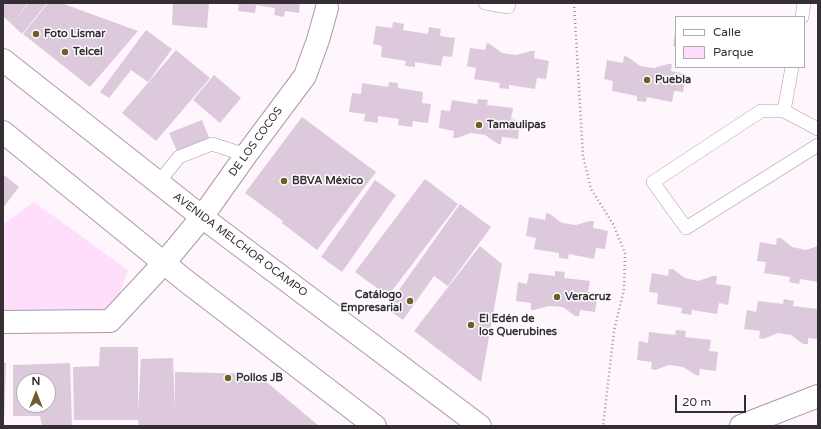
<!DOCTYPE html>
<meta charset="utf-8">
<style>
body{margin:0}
#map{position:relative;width:821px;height:429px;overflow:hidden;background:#fef5fd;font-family:"Varela Round",sans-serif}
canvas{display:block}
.frame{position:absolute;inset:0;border:4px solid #362e35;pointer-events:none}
.legend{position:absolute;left:675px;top:16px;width:130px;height:52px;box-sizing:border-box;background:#fff;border:1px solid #afabae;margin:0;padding:5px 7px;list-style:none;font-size:12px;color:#362e35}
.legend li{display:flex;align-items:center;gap:8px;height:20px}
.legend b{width:20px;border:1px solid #afabae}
.north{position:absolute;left:16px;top:373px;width:40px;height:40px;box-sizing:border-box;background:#fff;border:1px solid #afabae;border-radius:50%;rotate:0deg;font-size:11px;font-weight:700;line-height:16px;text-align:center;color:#362e35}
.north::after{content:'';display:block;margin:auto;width:14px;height:18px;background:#6f5d2b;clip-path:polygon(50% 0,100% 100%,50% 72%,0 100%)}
.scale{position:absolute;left:675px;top:395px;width:71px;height:18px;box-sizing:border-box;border:2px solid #362e35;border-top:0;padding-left:5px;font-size:12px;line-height:14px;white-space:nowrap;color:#362e35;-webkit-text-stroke:3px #fff;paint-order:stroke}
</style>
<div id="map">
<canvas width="821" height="429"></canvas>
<div class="frame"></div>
<ul class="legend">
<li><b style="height:5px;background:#fff"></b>Calle</li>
<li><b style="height:11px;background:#ffdefc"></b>Parque</li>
</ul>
<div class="north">N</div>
<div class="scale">20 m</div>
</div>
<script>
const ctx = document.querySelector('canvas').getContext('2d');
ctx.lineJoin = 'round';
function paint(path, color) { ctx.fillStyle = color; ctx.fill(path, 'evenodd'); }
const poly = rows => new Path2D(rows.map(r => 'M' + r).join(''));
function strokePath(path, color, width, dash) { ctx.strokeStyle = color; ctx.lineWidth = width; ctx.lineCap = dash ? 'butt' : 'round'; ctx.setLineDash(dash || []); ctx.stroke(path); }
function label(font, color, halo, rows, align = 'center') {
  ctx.font = font + ' "Varela Round",sans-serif'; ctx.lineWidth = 3; ctx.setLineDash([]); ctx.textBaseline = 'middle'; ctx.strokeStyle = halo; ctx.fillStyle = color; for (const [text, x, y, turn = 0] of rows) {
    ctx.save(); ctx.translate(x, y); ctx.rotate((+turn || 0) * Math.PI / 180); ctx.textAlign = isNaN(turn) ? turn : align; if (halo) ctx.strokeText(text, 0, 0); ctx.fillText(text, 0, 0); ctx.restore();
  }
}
paint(poly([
 [34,202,128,270,110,321,3,322,3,224]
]), '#ffdefc');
paint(poly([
 [3,3,28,3,14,21,29,3,47,3,22,34,3,16],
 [48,3,61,3,138,31,90,87,23,34],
 [173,3,209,3,207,28,172,25],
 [230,3,300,3,299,13,285,11,284,17,274,15,275,8,256,5,255,13,238,11,239,5],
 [393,22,404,24,403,30,428,34,429,27,441,29,440,36,455,38,452,57,443,56,441,66,415,62,415,67,405,66,406,61,381,57,382,46,373,44,376,26,392,28],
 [146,30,172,49,148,82,131,70,109,98,100,92],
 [675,33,676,33,676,47,673,46],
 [487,43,490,44,502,53,516,55,531,51,535,51,534,58,549,61,546,79,537,78,535,89,509,85,509,89,499,88,500,83,474,79,476,68,467,66,470,48,485,50],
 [176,50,210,78,156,141,122,113],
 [624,56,628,57,640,66,654,68,668,64,672,64,671,71,686,74,683,92,674,91,672,102,647,97,646,102,637,101,637,96,612,91,613,81,604,79,607,60,623,63],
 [214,75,241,98,220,123,193,100],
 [389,82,398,83,398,88,423,92,422,103,431,104,428,123,413,121,412,127,398,125,399,119,378,116,378,123,364,121,365,114,349,112,352,93,361,94,362,83,388,87],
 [478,99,488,100,487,105,513,108,511,119,520,121,518,139,502,137,501,144,498,144,485,135,471,133,457,138,453,138,454,131,439,128,441,110,450,111,452,100,477,104],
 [302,117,376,172,317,250,282,223,283,221,245,193],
 [202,120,210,140,178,153,169,133],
 [3,174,19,187,3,208],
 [425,179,458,204,388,296,355,272],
 [375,180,396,195,342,272,321,257],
 [460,204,491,227,448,286,434,276,403,320,386,308],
 [546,213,550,214,562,223,576,225,590,221,594,221,593,228,608,231,605,249,596,248,594,259,569,254,568,259,559,258,559,253,534,249,536,238,526,236,529,217,545,220],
 [777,238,781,238,792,247,806,250,818,246,818,282,800,279,799,284,789,282,790,277,764,273,766,262,757,261,760,242,776,245],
 [480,246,502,264,481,382,414,331],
 [669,269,673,269,685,278,698,281,713,276,717,276,716,284,731,286,728,305,719,303,717,314,692,310,691,315,681,313,682,308,657,304,658,293,649,292,652,273,668,276],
 [555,271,565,272,564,278,590,281,588,292,598,293,595,312,580,310,579,316,575,316,563,307,549,306,534,310,531,310,531,303,516,301,518,282,527,284,529,273,555,276],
 [784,299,794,301,793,306,818,309,818,339,808,338,808,344,803,344,791,335,778,333,763,339,759,338,760,331,744,329,747,310,756,312,758,301,783,304],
 [676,330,686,331,685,337,711,340,709,351,718,352,716,371,700,369,699,376,696,375,683,367,669,365,655,370,651,369,652,362,637,360,639,341,648,343,649,332,675,335],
 [100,347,138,347,138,411,141,359,173,358,175,410,175,372,257,374,319,426,139,426,138,420,74,420,73,367,99,366],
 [3,363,6,363,4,422,3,422],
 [70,363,72,426,42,426,40,416,13,416,13,365],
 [24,381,48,381,48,405,24,405]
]), '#ddc9dc');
const lane = poly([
 [485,3,508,7,509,3],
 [802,17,804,3],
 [784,111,792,67],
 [818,129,784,111,761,111,653,182,686,228,818,145],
 [158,183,179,157,212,144,246,155]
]);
const street = poly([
 [3,322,110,321,164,263,202,217,246,155,305,76,318,40,327,8]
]);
const secondary = poly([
 [741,426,818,396]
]);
const primary = poly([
 [3,60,202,217,480,426],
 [3,132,186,281,375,426]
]);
strokePath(lane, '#ac98aa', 14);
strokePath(street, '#ac98aa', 24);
strokePath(secondary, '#ac98aa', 24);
strokePath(primary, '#ac98aa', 24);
strokePath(poly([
 [574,3,583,156,591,189,613,224,625,253,624,289,614,331,603,426]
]), '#9f979e', 2.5, [1, 3]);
strokePath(lane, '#fff', 13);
strokePath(street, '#fff', 22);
strokePath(secondary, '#fff', 22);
strokePath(primary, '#fff', 22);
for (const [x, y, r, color] of [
 [36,34,4,"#6f5d2b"],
 [65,52,4,"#6f5d2b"],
 [647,80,4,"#6f5d2b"],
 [479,125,4,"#6f5d2b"],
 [284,181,4,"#6f5d2b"],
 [557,297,4,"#6f5d2b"],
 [410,301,4,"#6f5d2b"],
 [471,325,4,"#6f5d2b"],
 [228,378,4,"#6f5d2b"]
]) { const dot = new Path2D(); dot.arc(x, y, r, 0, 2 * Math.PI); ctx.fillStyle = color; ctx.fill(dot); strokePath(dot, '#fff', 1.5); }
label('bold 11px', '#362e35', '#fff', [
 ["Foto Lismar",44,34],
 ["Telcel",73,52],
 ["Puebla",655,80],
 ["Tamaulipas",487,125],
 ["BBVA México",292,181],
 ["Catálogo",402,295,"right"],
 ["Empresarial",402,308,"right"],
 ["Veracruz",565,297],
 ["El Edén de",479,319],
 ["los Querubines",479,332],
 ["Pollos JB",236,378]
], 'left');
label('11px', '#362e35', '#fff', [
 ["DE LOS COCOS",256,142,-54],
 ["AVENIDA MELCHOR OCAMPO",240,245,37]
]);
</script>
